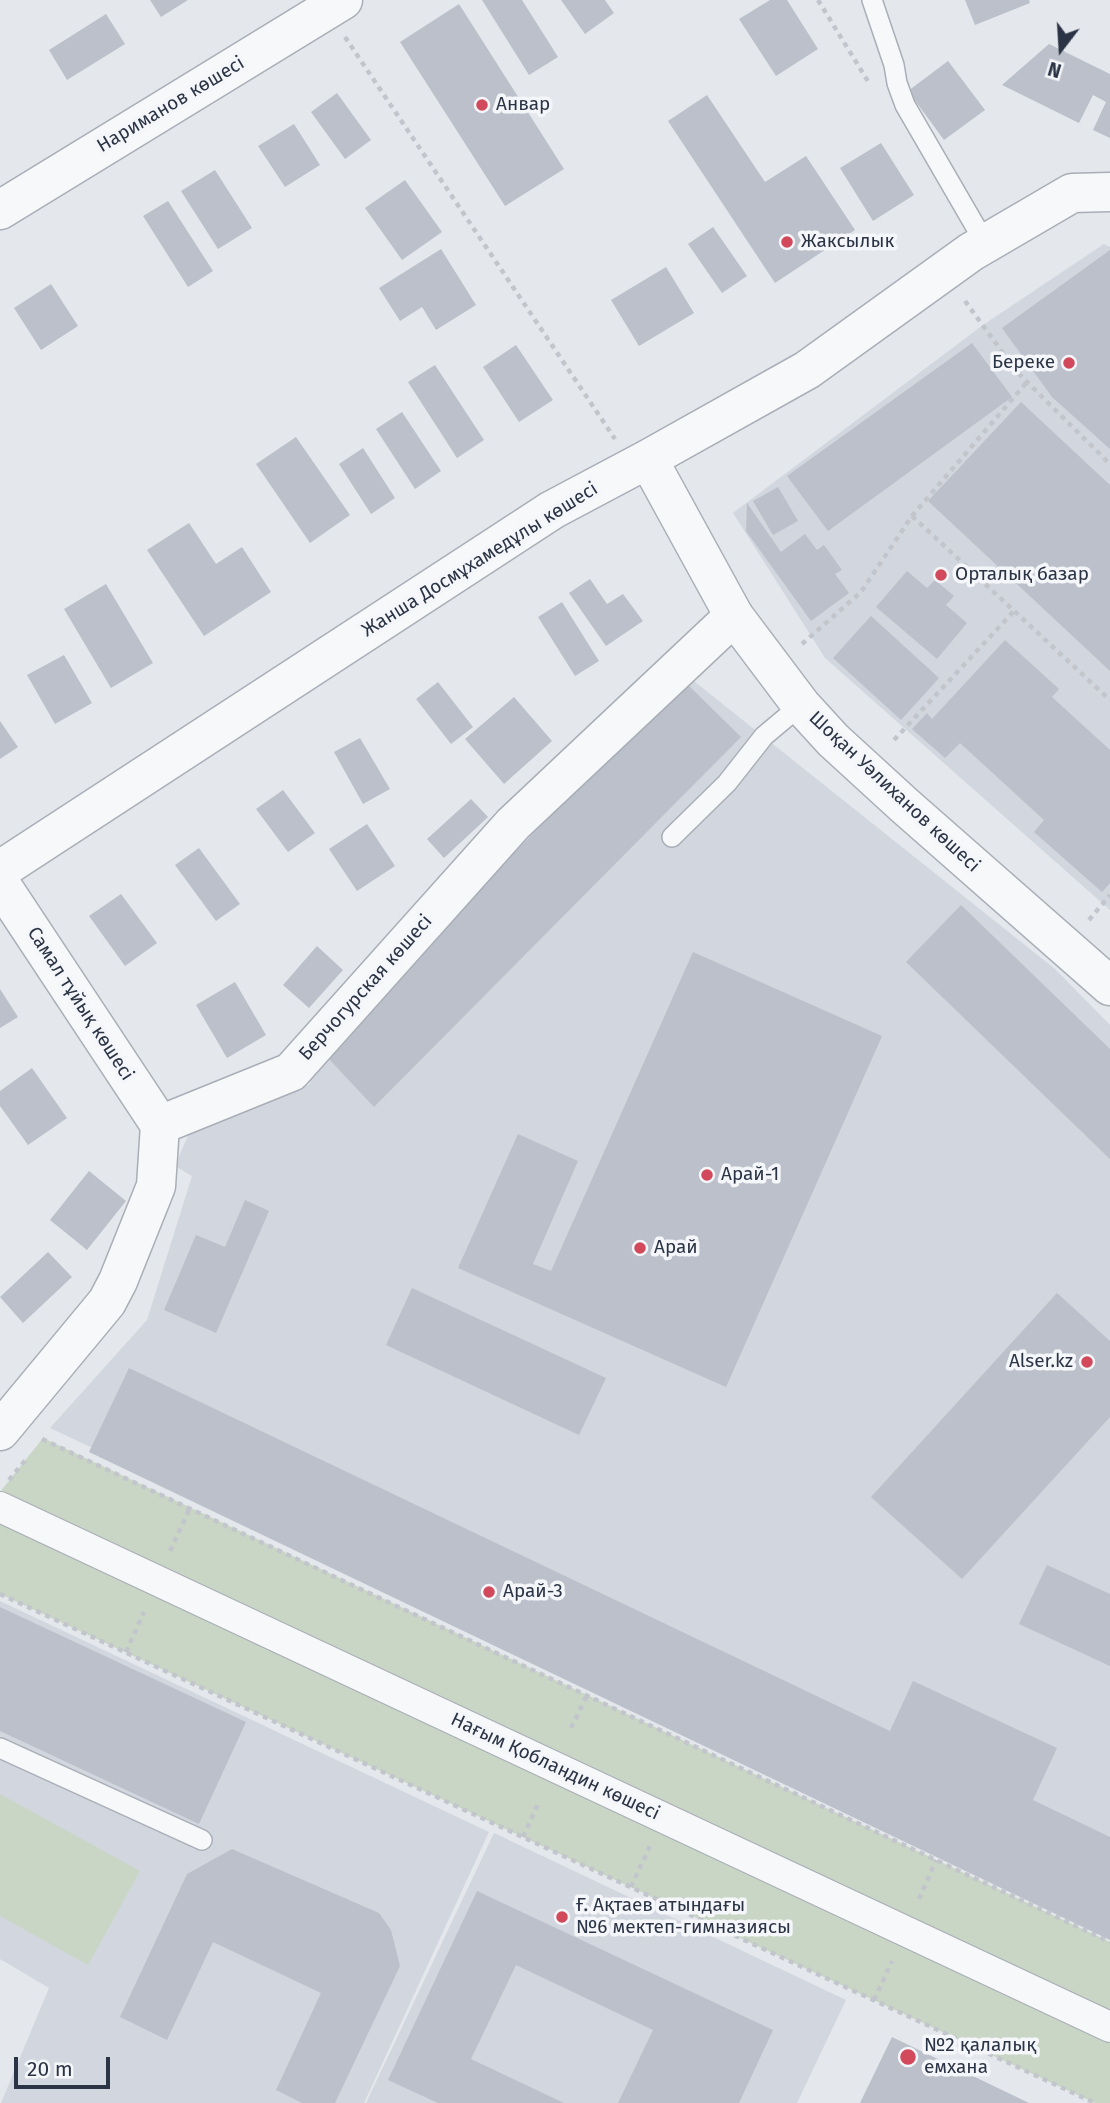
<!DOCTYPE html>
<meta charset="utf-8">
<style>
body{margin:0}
#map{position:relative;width:1110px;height:2103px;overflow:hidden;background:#e4e7ec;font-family:"Fira Sans",sans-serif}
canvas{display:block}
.north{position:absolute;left:1026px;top:14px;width:70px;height:70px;-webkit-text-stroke:5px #f4f6f9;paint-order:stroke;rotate:197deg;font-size:19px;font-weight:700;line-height:28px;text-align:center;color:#2b3445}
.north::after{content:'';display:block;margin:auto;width:24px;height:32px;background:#2b3445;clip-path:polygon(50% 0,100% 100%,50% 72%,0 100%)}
.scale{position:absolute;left:14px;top:2057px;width:96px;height:32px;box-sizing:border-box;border:4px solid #2b3445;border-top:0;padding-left:9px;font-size:21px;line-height:24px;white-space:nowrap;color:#2b3445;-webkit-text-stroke:5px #f4f6f9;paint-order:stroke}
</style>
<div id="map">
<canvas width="1110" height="2103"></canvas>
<div class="north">N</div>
<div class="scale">20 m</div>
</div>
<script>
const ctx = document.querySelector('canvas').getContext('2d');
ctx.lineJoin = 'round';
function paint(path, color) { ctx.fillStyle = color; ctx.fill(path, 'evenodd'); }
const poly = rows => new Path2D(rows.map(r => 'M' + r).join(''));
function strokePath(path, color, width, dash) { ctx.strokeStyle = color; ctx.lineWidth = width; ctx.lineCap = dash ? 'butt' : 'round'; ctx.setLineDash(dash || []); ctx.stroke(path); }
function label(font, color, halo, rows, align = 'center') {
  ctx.font = font + ' "Fira Sans",sans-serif'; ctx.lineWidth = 7; ctx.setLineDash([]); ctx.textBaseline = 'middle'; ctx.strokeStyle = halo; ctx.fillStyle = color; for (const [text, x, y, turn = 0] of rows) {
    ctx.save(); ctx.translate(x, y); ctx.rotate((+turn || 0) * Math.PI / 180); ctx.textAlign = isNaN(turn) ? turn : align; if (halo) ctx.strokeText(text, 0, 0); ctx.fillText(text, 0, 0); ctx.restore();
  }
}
paint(poly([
 [1104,244,1110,247,1110,910,825,658,733,513,983,325],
 [685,674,1055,969,1110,1025,1110,1927,50,1428,147,1320,192,1176,175,1166,195,1119,309,1085,323,1053],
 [0,1601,489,1832,364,2103,1,2103,49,1988,0,1959],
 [494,1833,846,2000,797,2103,366,2103]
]), '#d2d6de');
paint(poly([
 [43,1438,1110,1942,1110,2103,1095,2103,0,1594,0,1492],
 [0,1794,140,1871,88,1965,0,1916]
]), '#c9d6c5');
paint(poly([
 [150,0,188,0,161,17],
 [482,0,522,0,558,57,529,75],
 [561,0,605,0,614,13,585,34],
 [770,0,787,0,818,49,776,76,739,19],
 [965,0,1029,0,1030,3,975,25],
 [459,4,564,169,505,206,400,42],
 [106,14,125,44,67,80,49,50],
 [1049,44,1110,74,1110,138,1093,130,1106,102,1093,95,1079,123,1002,85],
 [948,61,985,110,944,140,908,91],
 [337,93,371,140,345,159,311,112],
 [707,95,765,182,806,156,855,230,775,283,668,121],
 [294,124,320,165,285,187,258,146],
 [881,143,914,195,873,221,840,168],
 [215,170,252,228,218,249,181,191],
 [405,180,442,232,402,260,365,208],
 [168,201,213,271,188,287,143,216],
 [713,227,747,276,722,293,688,244],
 [441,249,476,305,436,330,422,307,400,321,379,288],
 [1110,250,1110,449,1052,397,1002,328],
 [666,267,694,313,639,346,611,300],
 [51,284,78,326,41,350,14,308],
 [972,343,1012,397,828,531,787,476],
 [516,345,553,400,519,422,483,367],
 [435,365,484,440,457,458,408,382],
 [1021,402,1110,485,1110,671,928,501],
 [402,412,441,471,415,489,376,429],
 [296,437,350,515,310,543,256,464],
 [363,448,395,498,371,514,339,464],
 [778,487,798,521,773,535,753,501],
 [747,503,781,552,805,534,817,550,824,545,842,570,835,574,849,593,811,621,746,531],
 [189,523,216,564,242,547,271,592,204,636,147,550],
 [907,571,927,588,935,580,954,596,946,605,967,623,937,659,876,607],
 [590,579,607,604,623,594,643,621,606,646,569,593],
 [106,584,153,663,111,688,64,609],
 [562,602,599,661,575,676,538,617],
 [871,616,939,678,901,720,833,658],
 [1005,640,1059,689,1052,697,1110,750,1110,883,1102,892,1034,832,1044,820,960,743,945,758,912,729,927,713,932,719],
 [64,655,92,703,55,724,27,675],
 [684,681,741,737,374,1107,328,1058,504,863],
 [438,682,473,727,451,744,416,699],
 [514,697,552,741,504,784,465,739],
 [0,721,18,747,0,759],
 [360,738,390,789,363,804,334,752],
 [283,790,315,833,288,852,256,809],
 [471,799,488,817,444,858,427,839],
 [367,824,395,866,357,891,329,849],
 [199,848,240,904,216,921,175,865],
 [121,894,157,943,125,966,89,916],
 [961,905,1110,1049,1110,1159,906,962],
 [317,946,343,970,309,1008,283,985],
 [693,952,882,1036,726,1387,458,1268,518,1134,578,1161,533,1264,551,1271],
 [235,982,266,1035,227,1058,196,1005],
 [0,989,18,1017,0,1028],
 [32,1068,67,1118,28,1145,0,1106,0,1091],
 [89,1171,126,1201,87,1250,50,1220],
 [245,1200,269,1211,216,1333,164,1310,196,1235,225,1247],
 [48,1252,72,1277,23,1323,0,1297],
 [412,1288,606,1378,579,1435,386,1345],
 [1057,1293,1110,1341,1110,1417,962,1579,871,1497],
 [129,1368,890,1731,913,1681,1057,1748,1033,1800,1110,1837,1110,1940,89,1452],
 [1047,1565,1110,1594,1110,1666,1019,1624],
 [0,1607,246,1722,199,1824,0,1731],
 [232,1849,379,1913,391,1930,400,1966,335,2103,302,2103,276,2090,321,1993,213,1942,167,2040,120,2017,187,1874],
 [477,1891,773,2030,739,2103,618,2103,653,2030,516,1965,471,2059,564,2103,438,2103,388,2080],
 [892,2037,975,2077,1029,2103,860,2103]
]), '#bbc0ca');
const service = poly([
 [872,0,894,65,897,83,905,105,985,243],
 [672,837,727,783,764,736,801,705],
 [0,1748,202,1840]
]);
const pedestrian = poly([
 [0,1507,1110,2027]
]);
const minor = poly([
 [0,883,160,1125],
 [160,1125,291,1072,513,824,734,616],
 [0,1431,107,1302,118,1281,156,1186,160,1125]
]);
const tertiary = poly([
 [0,210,343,0],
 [648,459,734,616,801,705,833,740,904,805,1110,986],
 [0,870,552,510,648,459,807,370,971,252,1072,193,1110,192]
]);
strokePath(service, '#a9aeb7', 22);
strokePath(pedestrian, '#a9aeb7', 32);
strokePath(minor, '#a9aeb7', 41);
strokePath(tertiary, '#a9aeb7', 41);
strokePath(poly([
 [818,0,869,83],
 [345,37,615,439],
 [965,301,1016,371,1110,464],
 [912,516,1110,700],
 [802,644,861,592,912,516,1027,382],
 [894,740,1014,611],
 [1089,920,1110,895],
 [42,1439,1110,1942],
 [9,1480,28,1457],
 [170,1551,190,1508],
 [0,1594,1095,2103],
 [126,1652,144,1612],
 [571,1728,587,1695],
 [523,1837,538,1804],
 [631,1887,650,1846],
 [919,1899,936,1860],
 [874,2000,892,1961]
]), '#c2c5cb', 4.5, [5, 5]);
strokePath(service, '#f7f8fa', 19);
strokePath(pedestrian, '#f7f8fa', 30);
strokePath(minor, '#f7f8fa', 38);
strokePath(tertiary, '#f7f8fa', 38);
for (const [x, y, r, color] of [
 [482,105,7,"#d1495b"],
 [787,242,7,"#d1495b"],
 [1069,363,7,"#d1495b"],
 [941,575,7,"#d1495b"],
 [707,1175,7,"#d1495b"],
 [640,1248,7,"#d1495b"],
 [1087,1362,7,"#d1495b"],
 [489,1592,7,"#d1495b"],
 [562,1917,7,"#d1495b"],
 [908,2057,9,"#d1495b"]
]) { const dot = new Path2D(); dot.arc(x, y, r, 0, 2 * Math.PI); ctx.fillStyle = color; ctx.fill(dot); strokePath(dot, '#f4f6f9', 2.5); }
label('19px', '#2b3445', '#f4f6f9', [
 ["Нариманов көшесі",171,105,-31],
 ["Жанша Досмұхамедұлы көшесі",480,560,-32],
 ["Шоқан Уәлиханов көшесі",894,792,43],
 ["Берчогурская көшесі",366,988,-48],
 ["Самал тұйық көшесі",80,1004,57],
 ["Нағым Қобландин көшесі",555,1767,25]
]);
label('19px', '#2b3445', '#f4f6f9', [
 ["Анвар",496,105],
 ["Жаксылык",801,242],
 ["Береке",1055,363,"right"],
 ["Орталық базар",955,575],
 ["Арай-1",721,1175],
 ["Арай",654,1248],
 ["Alser.kz",1073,1362,"right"],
 ["Арай-3",503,1592],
 ["Ғ. Ақтаев атындағы",576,1906],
 ["№6 мектеп-гимназиясы",576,1928],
 ["№2 қалалық",924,2046],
 ["емхана",924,2068]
], 'left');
</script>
